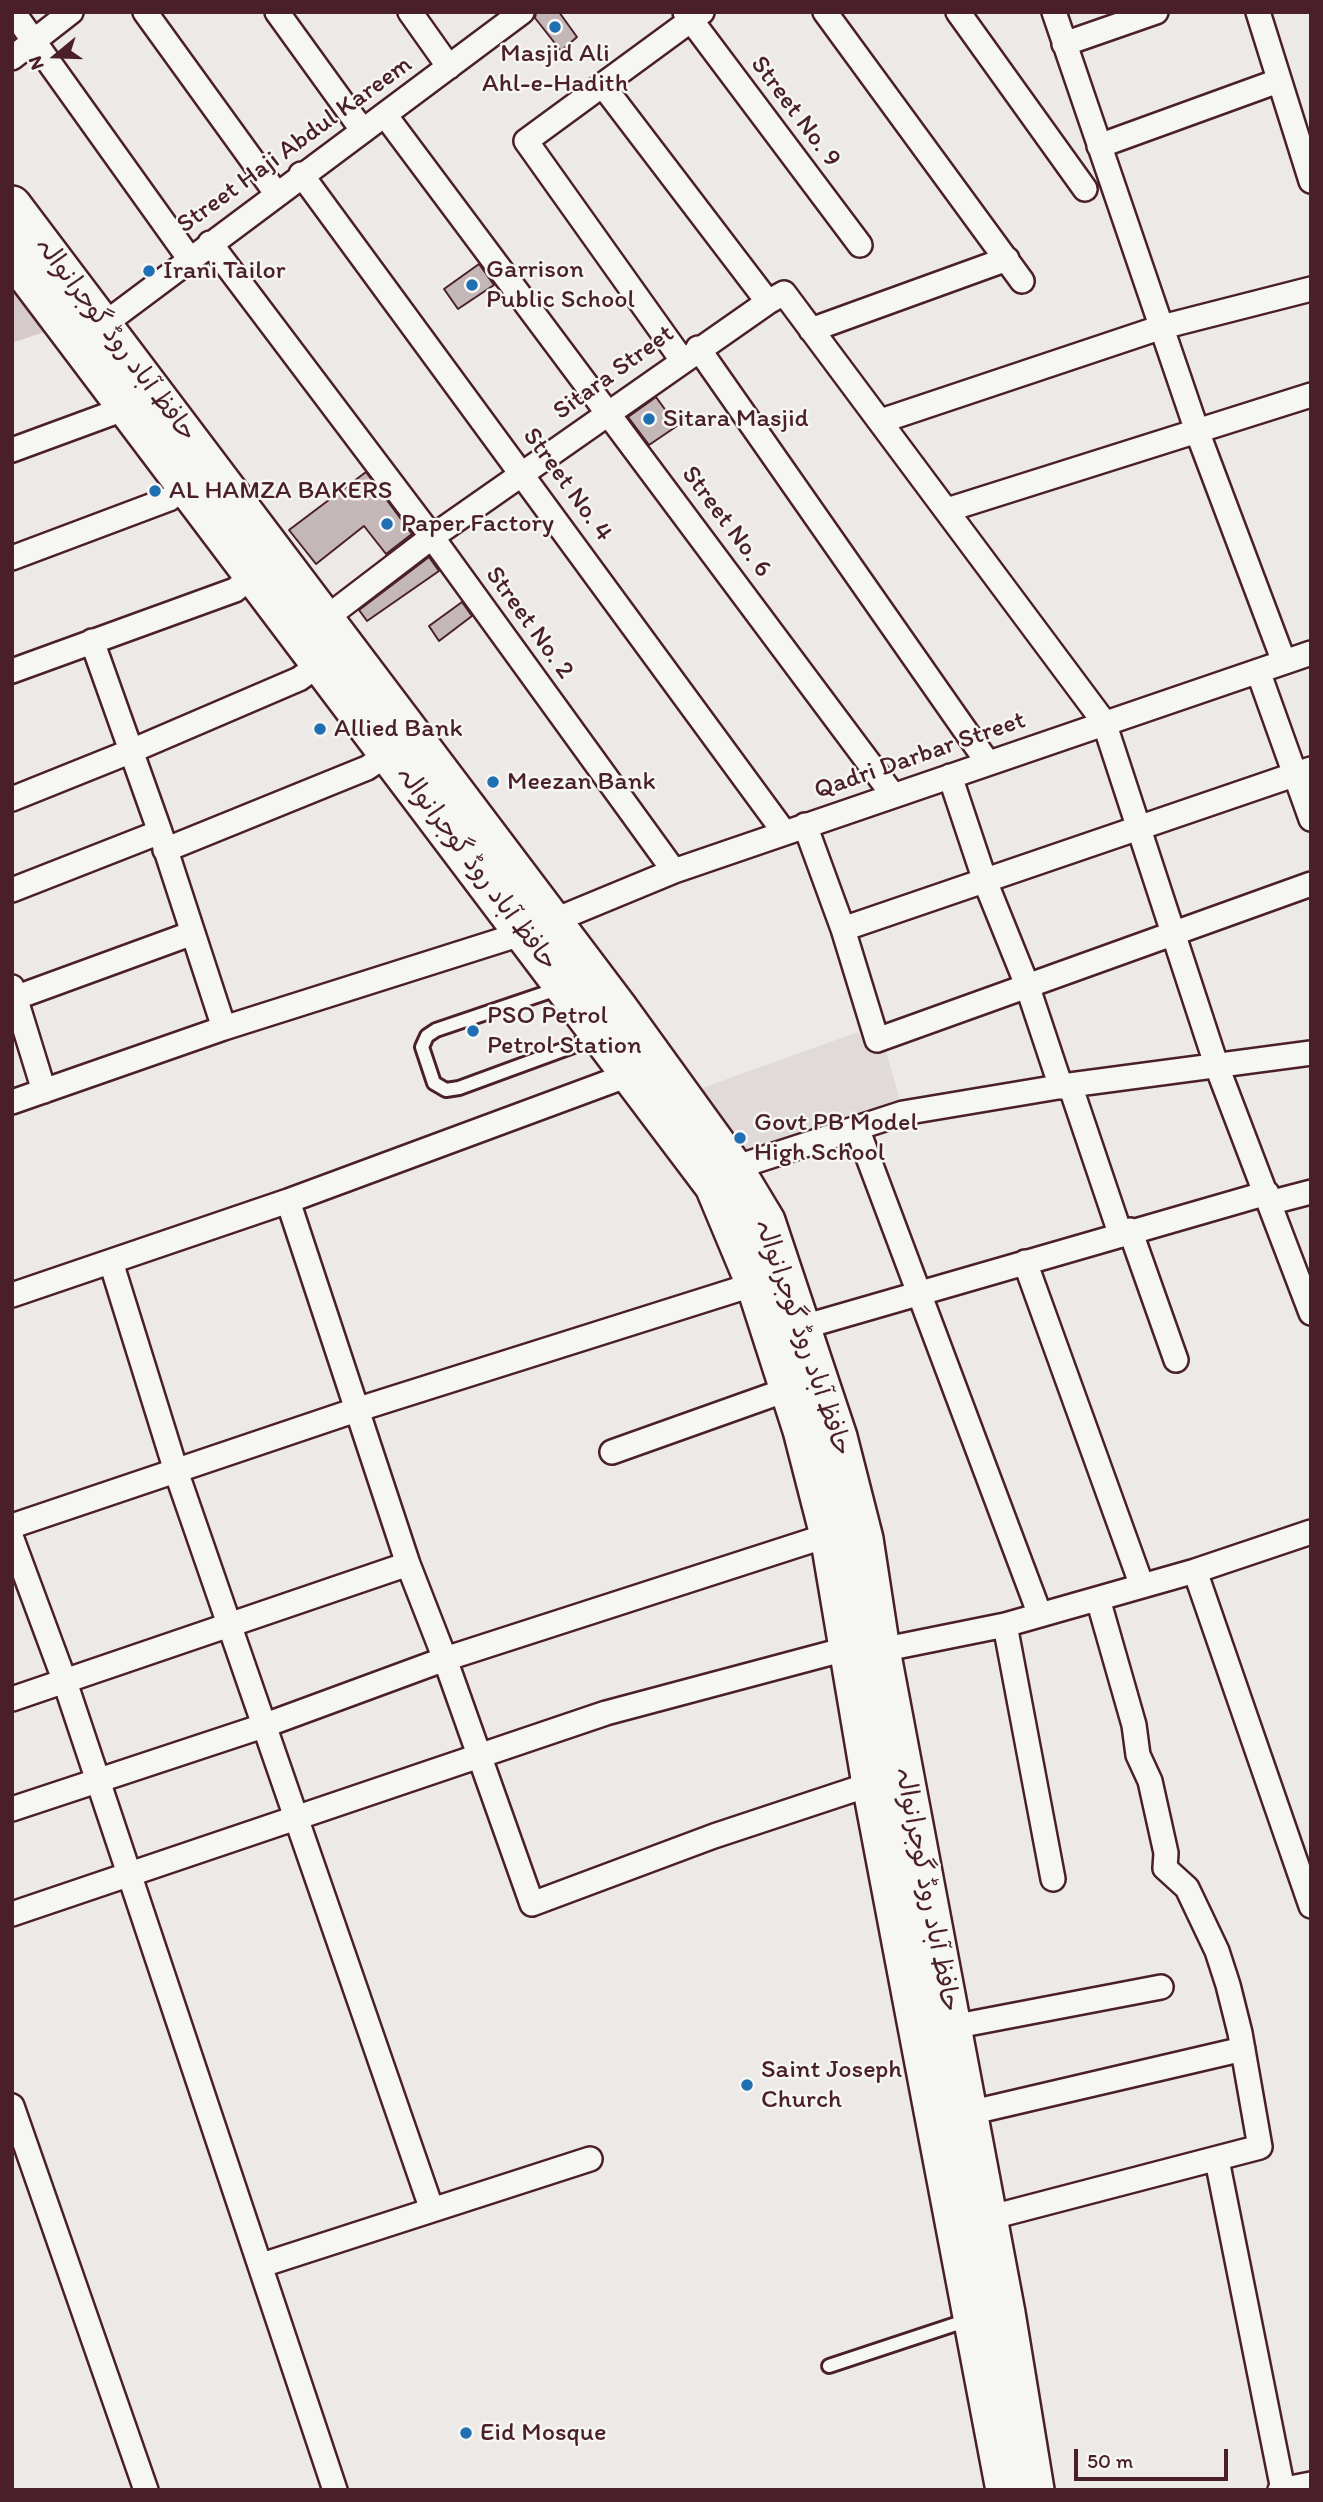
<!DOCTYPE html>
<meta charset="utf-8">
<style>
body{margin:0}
#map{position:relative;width:1323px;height:2502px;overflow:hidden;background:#ece9e6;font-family:Itim,sans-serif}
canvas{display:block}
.frame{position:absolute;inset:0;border:14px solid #4a1f2b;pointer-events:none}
.north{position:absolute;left:21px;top:21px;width:70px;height:70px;-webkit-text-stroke:5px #f6f6f2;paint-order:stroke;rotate:251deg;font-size:19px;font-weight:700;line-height:28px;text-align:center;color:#4a1f2b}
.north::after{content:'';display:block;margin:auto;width:24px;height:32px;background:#4a1f2b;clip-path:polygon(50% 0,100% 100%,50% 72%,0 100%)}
.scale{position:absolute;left:1074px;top:2449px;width:154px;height:32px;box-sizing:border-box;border:4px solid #4a1f2b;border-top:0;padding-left:9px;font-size:21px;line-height:24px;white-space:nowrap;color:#4a1f2b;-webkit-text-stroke:5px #f6f6f2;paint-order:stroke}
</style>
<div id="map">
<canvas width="1323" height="2502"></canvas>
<div class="frame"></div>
<div class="north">N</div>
<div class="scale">50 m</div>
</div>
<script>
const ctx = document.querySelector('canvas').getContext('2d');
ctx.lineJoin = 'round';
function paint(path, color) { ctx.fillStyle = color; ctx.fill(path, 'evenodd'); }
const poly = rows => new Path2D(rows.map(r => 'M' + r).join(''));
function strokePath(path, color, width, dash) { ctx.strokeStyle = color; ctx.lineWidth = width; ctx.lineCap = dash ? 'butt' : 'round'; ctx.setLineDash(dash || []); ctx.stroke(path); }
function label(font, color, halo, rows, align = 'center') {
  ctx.font = font + ' Itim,"Playpen Sans Arabic",sans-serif'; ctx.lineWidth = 5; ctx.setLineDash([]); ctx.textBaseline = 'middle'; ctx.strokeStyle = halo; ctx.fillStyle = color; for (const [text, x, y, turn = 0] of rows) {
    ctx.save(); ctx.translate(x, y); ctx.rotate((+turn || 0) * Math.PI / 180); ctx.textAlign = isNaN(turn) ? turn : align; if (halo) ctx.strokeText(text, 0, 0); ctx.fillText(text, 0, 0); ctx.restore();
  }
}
paint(poly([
 [858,1032,865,1047,884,1043,901,1105,741,1160,694,1091]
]), '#e0dad8');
paint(poly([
 [12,287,47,331,12,343]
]), '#d4cbca');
const building = poly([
 [536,12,559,12,577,37,561,51,535,18,536,12],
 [479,264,494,285,458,309,444,289,479,264],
 [656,397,677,426,649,445,628,417,656,397],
 [366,472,412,534,386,554,364,526,316,564,289,530,366,472],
 [429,557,439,571,367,621,359,610,429,557],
 [462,602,472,616,439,641,429,626,462,602]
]);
paint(building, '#c4b7b7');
strokePath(building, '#4a1f2b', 2);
const lane = poly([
 [560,988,436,1030,427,1036,422,1047,434,1083,446,1090,459,1088,598,1037],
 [829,2366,971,2319]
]);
const street = poly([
 [13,12,189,258],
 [145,12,276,193],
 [277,12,363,131],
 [410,12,449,67],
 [685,12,860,245],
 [825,12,1022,281],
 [958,12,1085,189],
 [1054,12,1197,431,1284,662],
 [1258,12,1311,181],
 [1064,44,1156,12],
 [12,58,71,12],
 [604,87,768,302,784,293,1104,722,1216,1064,1311,1313],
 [385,115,893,795],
 [1099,146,1278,81],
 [301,174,784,832],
 [210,243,432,537,674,871],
 [103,325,522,12],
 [811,330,1007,259],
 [698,348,988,763],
 [682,360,526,141,702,12],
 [881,421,1162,327,1311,289],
 [12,450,129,407],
 [947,510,1311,395],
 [12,558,169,499,185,487],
 [326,618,432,537,768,302],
 [92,641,160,832,224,1028],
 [12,671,235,590,253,575],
 [1258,671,1311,819],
 [950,776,985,881,1027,985,1061,1087],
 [12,799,129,752,299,679,320,664],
 [805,825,843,929,877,1040,1311,884],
 [165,850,367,768,388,754],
 [12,890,160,832],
 [843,929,1311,769],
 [12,987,44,1091],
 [12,999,190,934],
 [1070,1085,1120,1233],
 [12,1102,224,1028,524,933,674,871,1311,653],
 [857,1128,1040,1615],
 [734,1168,903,1113,1070,1085,1311,1053],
 [288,1201,408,1564,445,1659,532,1904,714,1836,871,1784],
 [1269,1203,1311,1192],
 [1130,1230,1176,1360],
 [111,1262,176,1471,432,2210],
 [1025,1262,1142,1586],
 [12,1295,288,1201,631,1074],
 [803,1327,1267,1193],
 [612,1452,789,1389],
 [12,1526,356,1410,755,1284],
 [12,1539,65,1682,335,2490],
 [1195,1571,1311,1906],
 [1005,1625,1053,1879],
 [881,1650,1005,1625,1195,1571,1311,1532],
 [12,1699,408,1564],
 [12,1809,263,1726,445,1659,829,1535],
 [12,1914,606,1713,846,1649],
 [952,2027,1161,1987],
 [12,2106,146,2490],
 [969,2113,1243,2049],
 [1217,2160,1283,2490],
 [988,2218,1260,2147,1240,2033,1228,1985,1217,1951,1187,1888,1165,1868,1166,1853,1150,1781,1138,1755,1134,1725,1098,1599],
 [262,2265,590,2159],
 [1280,2490,1311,2484]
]);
const primary = poly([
 [12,205,619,1009,734,1168,766,1221,838,1437,864,1539,881,1650,1006,2313,1035,2490],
 [12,256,714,1186,755,1284,802,1430,829,1535,871,1784,1005,2490]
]);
strokePath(lane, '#4a1f2b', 18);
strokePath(street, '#4a1f2b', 28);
strokePath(primary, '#4a1f2b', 42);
strokePath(lane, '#f6f6f2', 12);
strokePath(street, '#f6f6f2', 23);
strokePath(primary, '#f6f6f2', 37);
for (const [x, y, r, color] of [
 [555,27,7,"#1f6fb2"],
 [149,271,7,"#1f6fb2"],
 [472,285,7,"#1f6fb2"],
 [649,419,7,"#1f6fb2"],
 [155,491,7,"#1f6fb2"],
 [387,524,7,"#1f6fb2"],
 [320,729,7,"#1f6fb2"],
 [493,782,7,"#1f6fb2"],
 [473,1031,7,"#1f6fb2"],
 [740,1138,7,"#1f6fb2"],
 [747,2085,7,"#1f6fb2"],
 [466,2433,7,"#1f6fb2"]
]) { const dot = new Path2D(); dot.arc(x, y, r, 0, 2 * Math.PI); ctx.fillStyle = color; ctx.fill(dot); strokePath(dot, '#f6f6f2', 2.5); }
label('26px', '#4a1f2b', '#f6f6f2', [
 ["Masjid Ali",555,54,"center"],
 ["Ahl-e-Hadith",555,84,"center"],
 ["Garrison",486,270],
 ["Public School",486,300],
 ["Irani Tailor",163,271],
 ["Sitara Masjid",663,419],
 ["AL HAMZA BAKERS",169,491],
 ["Paper Factory",401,524],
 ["Allied Bank",334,729],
 ["Meezan Bank",507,782],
 ["PSO Petrol",487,1016],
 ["Petrol Station",487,1046],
 ["Govt PB Model",754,1123],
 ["High School",754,1153],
 ["Saint Joseph",761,2070],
 ["Church",761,2100],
 ["Eid Mosque",480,2433]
], 'left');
label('26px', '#4a1f2b', '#f6f6f2', [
 ["Street No. 9",795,112,53],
 ["Street Haji Abdul Kareem",295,145,-36],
 ["حافظ آباد روڈ گوجرانوالہ",115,340,53],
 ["Sitara Street",614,373,-36],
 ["Street No. 4",567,485,54],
 ["Street No. 6",726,522,53],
 ["Street No. 2",529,623,54],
 ["Qadri Darbar Street",920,756,-19],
 ["حافظ آباد روڈ گوجرانوالہ",476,869,53],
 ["حافظ آباد روڈ گوجرانوالہ",802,1338,71],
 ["حافظ آباد روڈ گوجرانوالہ",926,1890,79]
]);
</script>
